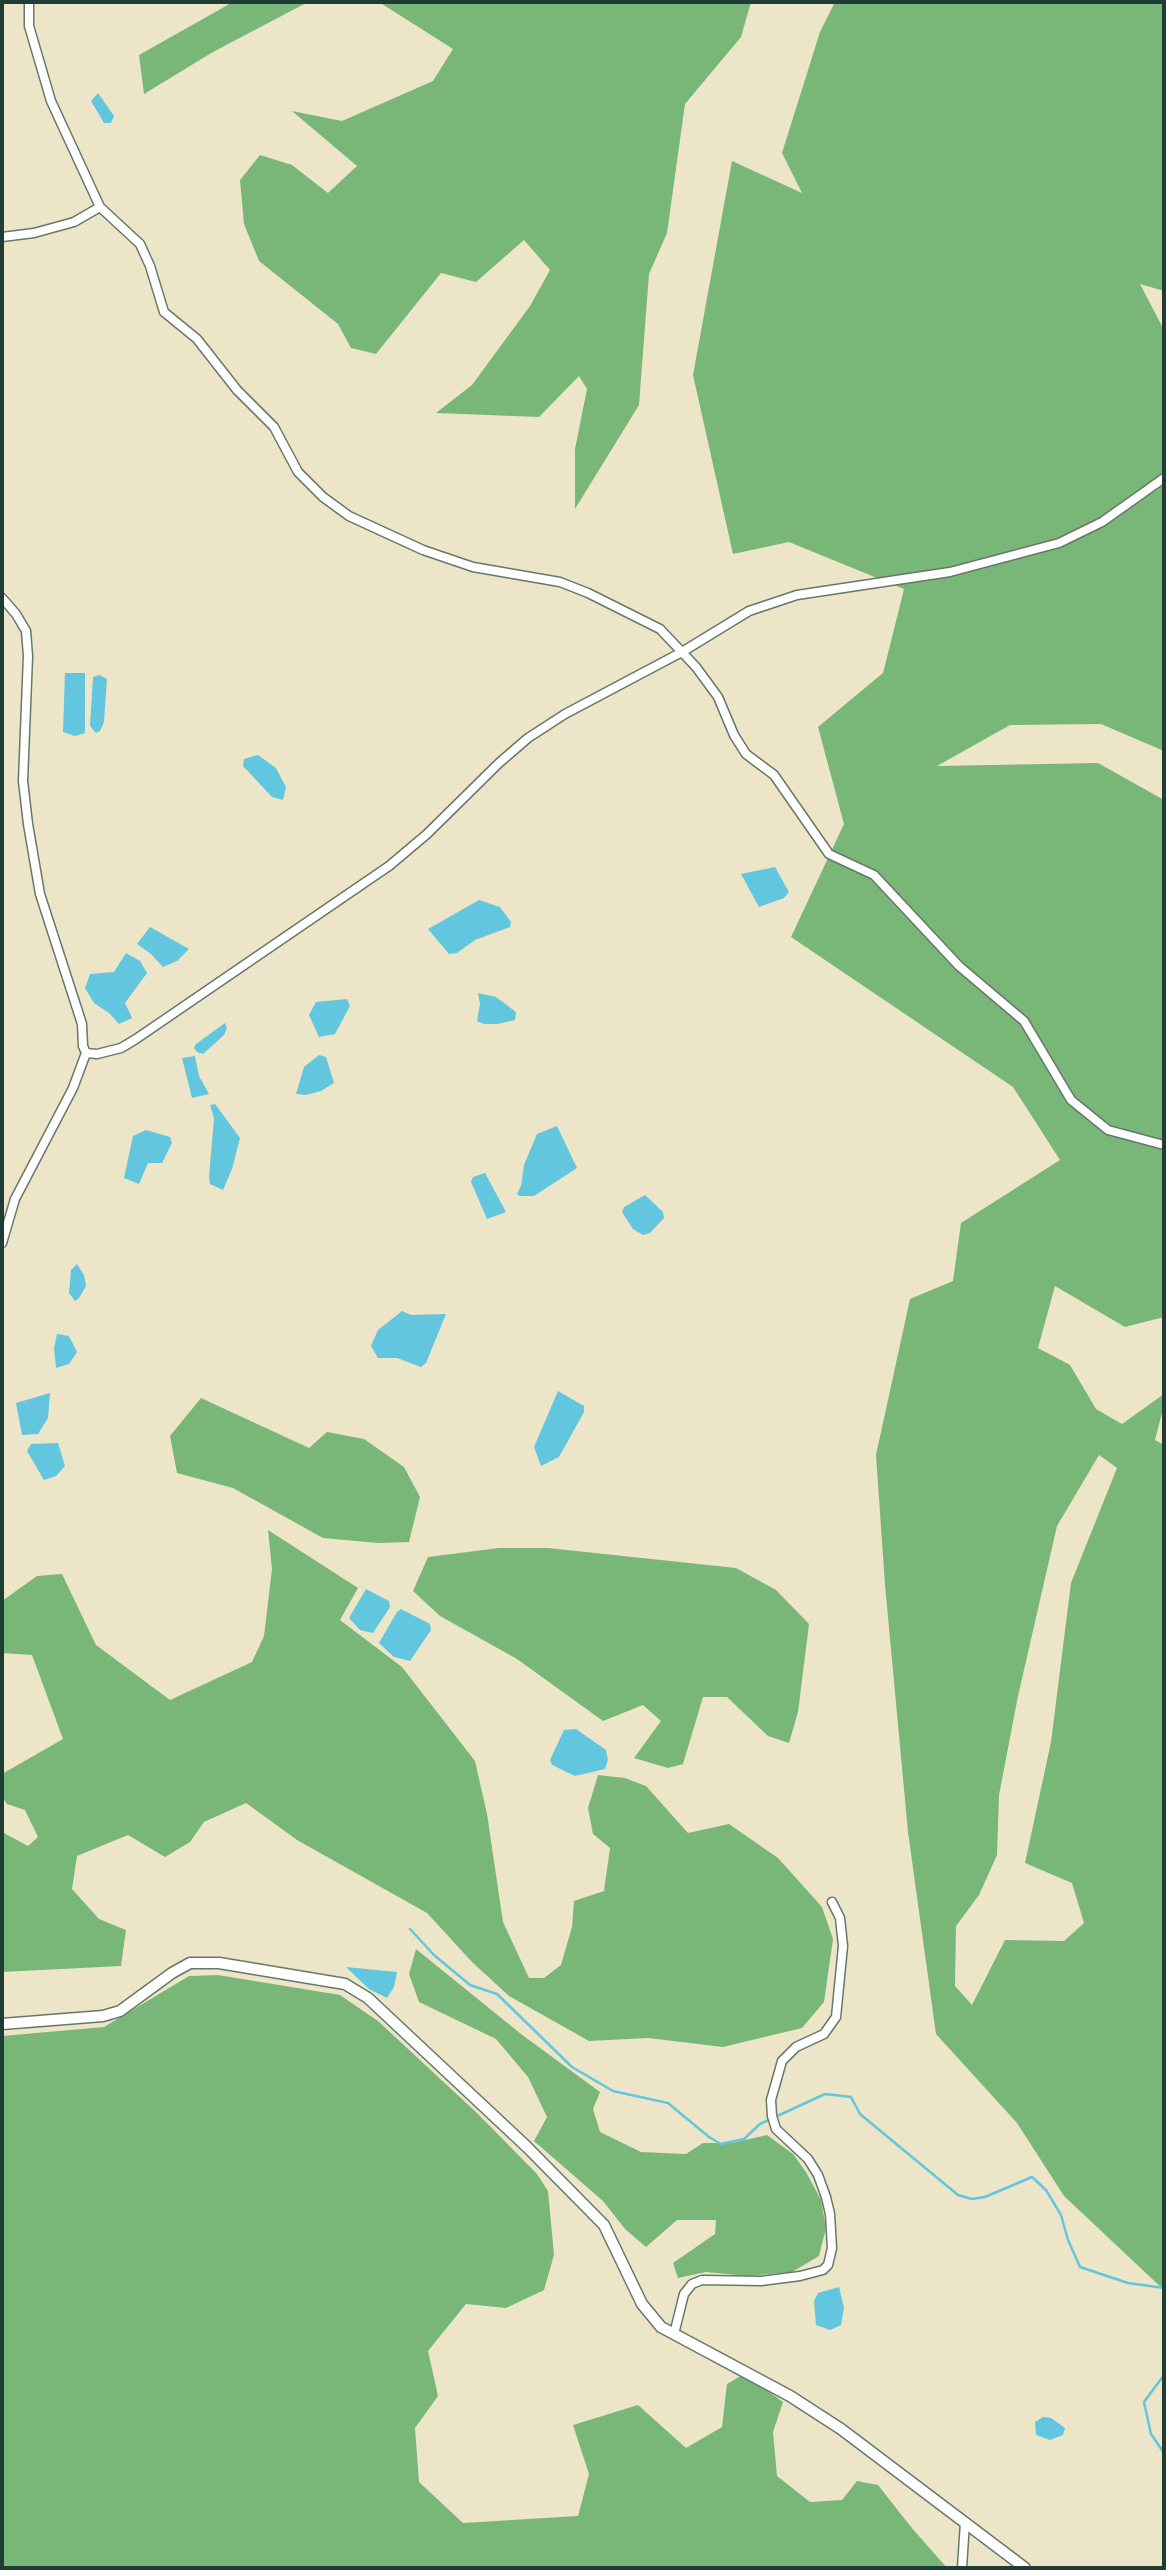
<!DOCTYPE html>
<style>
body{margin:0}
#map{position:relative;width:1166px;height:2570px;overflow:hidden;background:#ede5c8;font-family:"Gochi Hand",sans-serif}
canvas{display:block}
.frame{position:absolute;inset:0;border:4px solid #1f3d34;pointer-events:none}
</style>
<div id="map">
<canvas width="1166" height="2570"></canvas>
<div class="frame"></div>
</div>
<script>
const ctx = document.querySelector('canvas').getContext('2d');
ctx.lineJoin = 'round';
function paint(path, color) { ctx.fillStyle = color; ctx.fill(path, 'evenodd'); }
const poly = rows => new Path2D(rows.map(r => 'M' + r).join(''));
function strokePath(path, color, width, dash) { ctx.strokeStyle = color; ctx.lineWidth = width; ctx.lineCap = dash ? 'butt' : 'round'; ctx.setLineDash(dash || []); ctx.stroke(path); }
paint(poly([
 [233,2,308,2,213,52,144,94,139,55],
 [379,2,751,2,741,37,685,104,667,233,649,274,639,405,575,509,575,449,587,389,579,376,539,417,436,413,472,385,530,306,550,270,524,240,476,282,441,273,376,354,351,348,338,324,259,261,244,224,240,180,260,155,292,165,328,193,357,166,292,111,342,121,433,81,453,49],
 [835,2,1164,2,1164,291,1140,284,1164,330,1164,751,1101,724,1010,725,937,766,1098,763,1164,800,1164,1317,1125,1327,1055,1286,1038,1348,1070,1365,1096,1409,1122,1424,1164,1394,1164,1405,1155,1440,1164,1445,1164,2290,1064,2196,1017,2123,936,2034,908,1832,885,1585,876,1455,910,1299,953,1281,961,1223,1060,1160,1013,1087,791,937,844,824,818,727,883,673,904,589,789,542,733,554,693,375,732,161,802,193,782,153,820,32],
 [1099,1455,1117,1468,1071,1583,1051,1742,1025,1863,1072,1883,1084,1923,1064,1941,1005,1940,972,2005,955,1986,956,1926,979,1895,997,1855,999,1795,1018,1696,1057,1526],
 [201,1398,309,1448,327,1432,364,1439,404,1467,420,1497,409,1542,378,1543,323,1538,233,1488,177,1473,170,1436],
 [268,1530,358,1588,340,1620,402,1667,475,1761,487,1814,503,1922,529,1978,544,1978,561,1965,572,1927,574,1901,604,1891,610,1848,593,1834,588,1808,598,1775,625,1778,646,1786,688,1833,729,1824,778,1858,822,1907,833,1939,824,2002,802,2028,723,2047,648,2038,589,2041,509,1996,472,1962,427,1913,297,1840,246,1803,204,1822,190,1842,165,1857,128,1835,77,1856,72,1889,99,1919,126,1930,121,1966,2,1972,2,1832,28,1846,38,1837,25,1810,7,1804,2,1797,2,1774,63,1739,32,1655,2,1653,2,1601,37,1576,62,1574,96,1645,170,1700,252,1662,264,1636,272,1569],
 [499,1548,548,1548,736,1568,776,1590,809,1624,798,1712,789,1743,768,1736,727,1697,703,1697,683,1764,668,1768,634,1758,661,1721,643,1705,603,1721,517,1659,440,1616,413,1591,428,1557],
 [416,1949,521,2034,600,2092,593,2109,600,2132,641,2152,686,2154,703,2143,732,2143,767,2135,793,2154,806,2172,821,2200,826,2228,819,2256,792,2272,747,2276,706,2272,678,2278,673,2263,715,2234,716,2220,677,2220,646,2247,625,2229,603,2201,534,2141,547,2117,528,2077,496,2039,419,2002,409,1974],
 [218,1975,340,1995,378,2021,478,2114,537,2174,548,2191,554,2255,544,2290,506,2308,466,2304,428,2351,438,2396,415,2428,419,2482,463,2523,578,2516,589,2474,573,2425,638,2405,686,2448,722,2427,727,2384,744,2374,783,2402,773,2432,777,2476,810,2502,842,2500,857,2481,878,2485,911,2527,947,2568,2,2568,2,2036,104,2027,189,1976]
]), '#78b778');
paint(poly([
 [98,93,114,116,111,123,104,123,91,101],
 [65,673,85,673,85,733,75,736,63,732],
 [99,675,107,679,104,722,100,731,96,733,90,726,93,677],
 [258,755,276,768,286,787,283,800,272,797,243,766,244,759],
 [775,867,789,892,784,898,759,907,741,874],
 [479,900,500,907,511,922,510,927,475,940,457,953,449,954,428,929],
 [150,927,189,949,177,961,163,967,151,954,137,944],
 [126,953,140,961,147,973,125,1003,132,1018,119,1024,109,1013,94,1003,85,988,90,974,114,972],
 [478,993,496,997,516,1012,515,1020,498,1024,484,1024,477,1021,480,1004],
 [347,999,350,1006,335,1034,319,1037,309,1015,316,1002],
 [225,1023,227,1028,224,1035,203,1054,197,1052,194,1048,196,1044],
 [319,1055,326,1057,334,1083,321,1091,306,1095,296,1094,304,1067],
 [195,1056,199,1076,209,1094,192,1098,182,1058],
 [215,1104,240,1138,232,1169,223,1190,210,1184,209,1177,214,1118,210,1105],
 [557,1126,577,1168,534,1196,519,1196,517,1194,521,1186,524,1165,537,1134],
 [146,1130,170,1137,172,1143,162,1163,148,1163,139,1184,124,1178,133,1136],
 [485,1173,506,1212,487,1219,471,1182,473,1177],
 [645,1195,663,1212,664,1218,650,1233,643,1235,633,1229,622,1212,624,1207],
 [77,1264,84,1275,86,1286,79,1298,75,1301,69,1293,71,1270],
 [402,1311,411,1315,446,1314,426,1363,421,1367,397,1358,378,1358,371,1346,378,1330],
 [57,1334,69,1336,77,1352,69,1364,56,1368,54,1348],
 [558,1391,584,1406,584,1412,559,1457,541,1466,534,1447],
 [50,1393,48,1418,38,1434,22,1435,16,1403],
 [58,1443,65,1466,56,1476,44,1480,27,1451,31,1444],
 [366,1589,389,1601,390,1607,373,1633,360,1630,349,1618],
 [401,1609,430,1624,431,1630,410,1661,394,1657,379,1643,397,1612],
 [576,1729,606,1750,608,1760,605,1769,575,1776,552,1765,550,1760,564,1730],
 [346,1967,397,1972,394,1987,387,1998,369,1989],
 [839,2287,844,2308,841,2325,830,2330,816,2325,814,2301,818,2293],
 [1043,2417,1051,2418,1065,2428,1063,2435,1050,2440,1036,2435,1035,2422]
]), '#61c6de');
strokePath(poly([
 [410,1929,434,1955,470,1985,497,1994,572,2067,613,2091,668,2103,709,2137,721,2144,744,2139,760,2124,825,2094,851,2097,860,2114,958,2195,972,2199,985,2197,1032,2177,1046,2190,1061,2215,1068,2240,1080,2267,1128,2283,1164,2288],
 [1164,2375,1144,2402,1151,2434,1164,2453]
]), '#61c6de', 2.5);
const minor = poly([
 [29,2,29,26,51,101,100,207,140,244,150,266,164,312,197,339,237,390,274,427,298,472,323,497,349,516,423,550,473,567,560,582,588,593,660,629,696,667,718,697,734,735,746,754,774,775,829,854,874,875,959,966,1024,1021,1071,1100,1108,1130,1164,1145],
 [2,237,34,233,74,222,100,207],
 [2,598,16,614,26,631,28,656,23,781,28,824,40,894,82,1024,83,1046,86,1053,73,1088,15,1199,2,1243],
 [86,1053,97,1054,121,1048,136,1039,389,866,427,834,499,763,528,738,565,714,682,652,749,611,797,595,950,572,1059,543,1102,522,1164,478],
 [674,2334,684,2294,692,2284,702,2280,761,2281,800,2276,823,2270,828,2265,832,2248,830,2214,826,2197,818,2175,808,2159,776,2129,772,2116,771,2100,782,2061,796,2047,824,2034,836,2017,843,1946,840,1918,832,1902],
 [962,2568,965,2522]
]);
const tertiary = poly([
 [2,2024,103,2016,120,2011,172,1973,190,1963,219,1963,345,1984,368,1998,527,2147,604,2225,642,2304,661,2327,790,2396,841,2429,1025,2568]
]);
strokePath(minor, '#677868', 11);
strokePath(tertiary, '#677868', 13);
strokePath(minor, '#fff', 8);
strokePath(tertiary, '#fff', 10);
</script>
